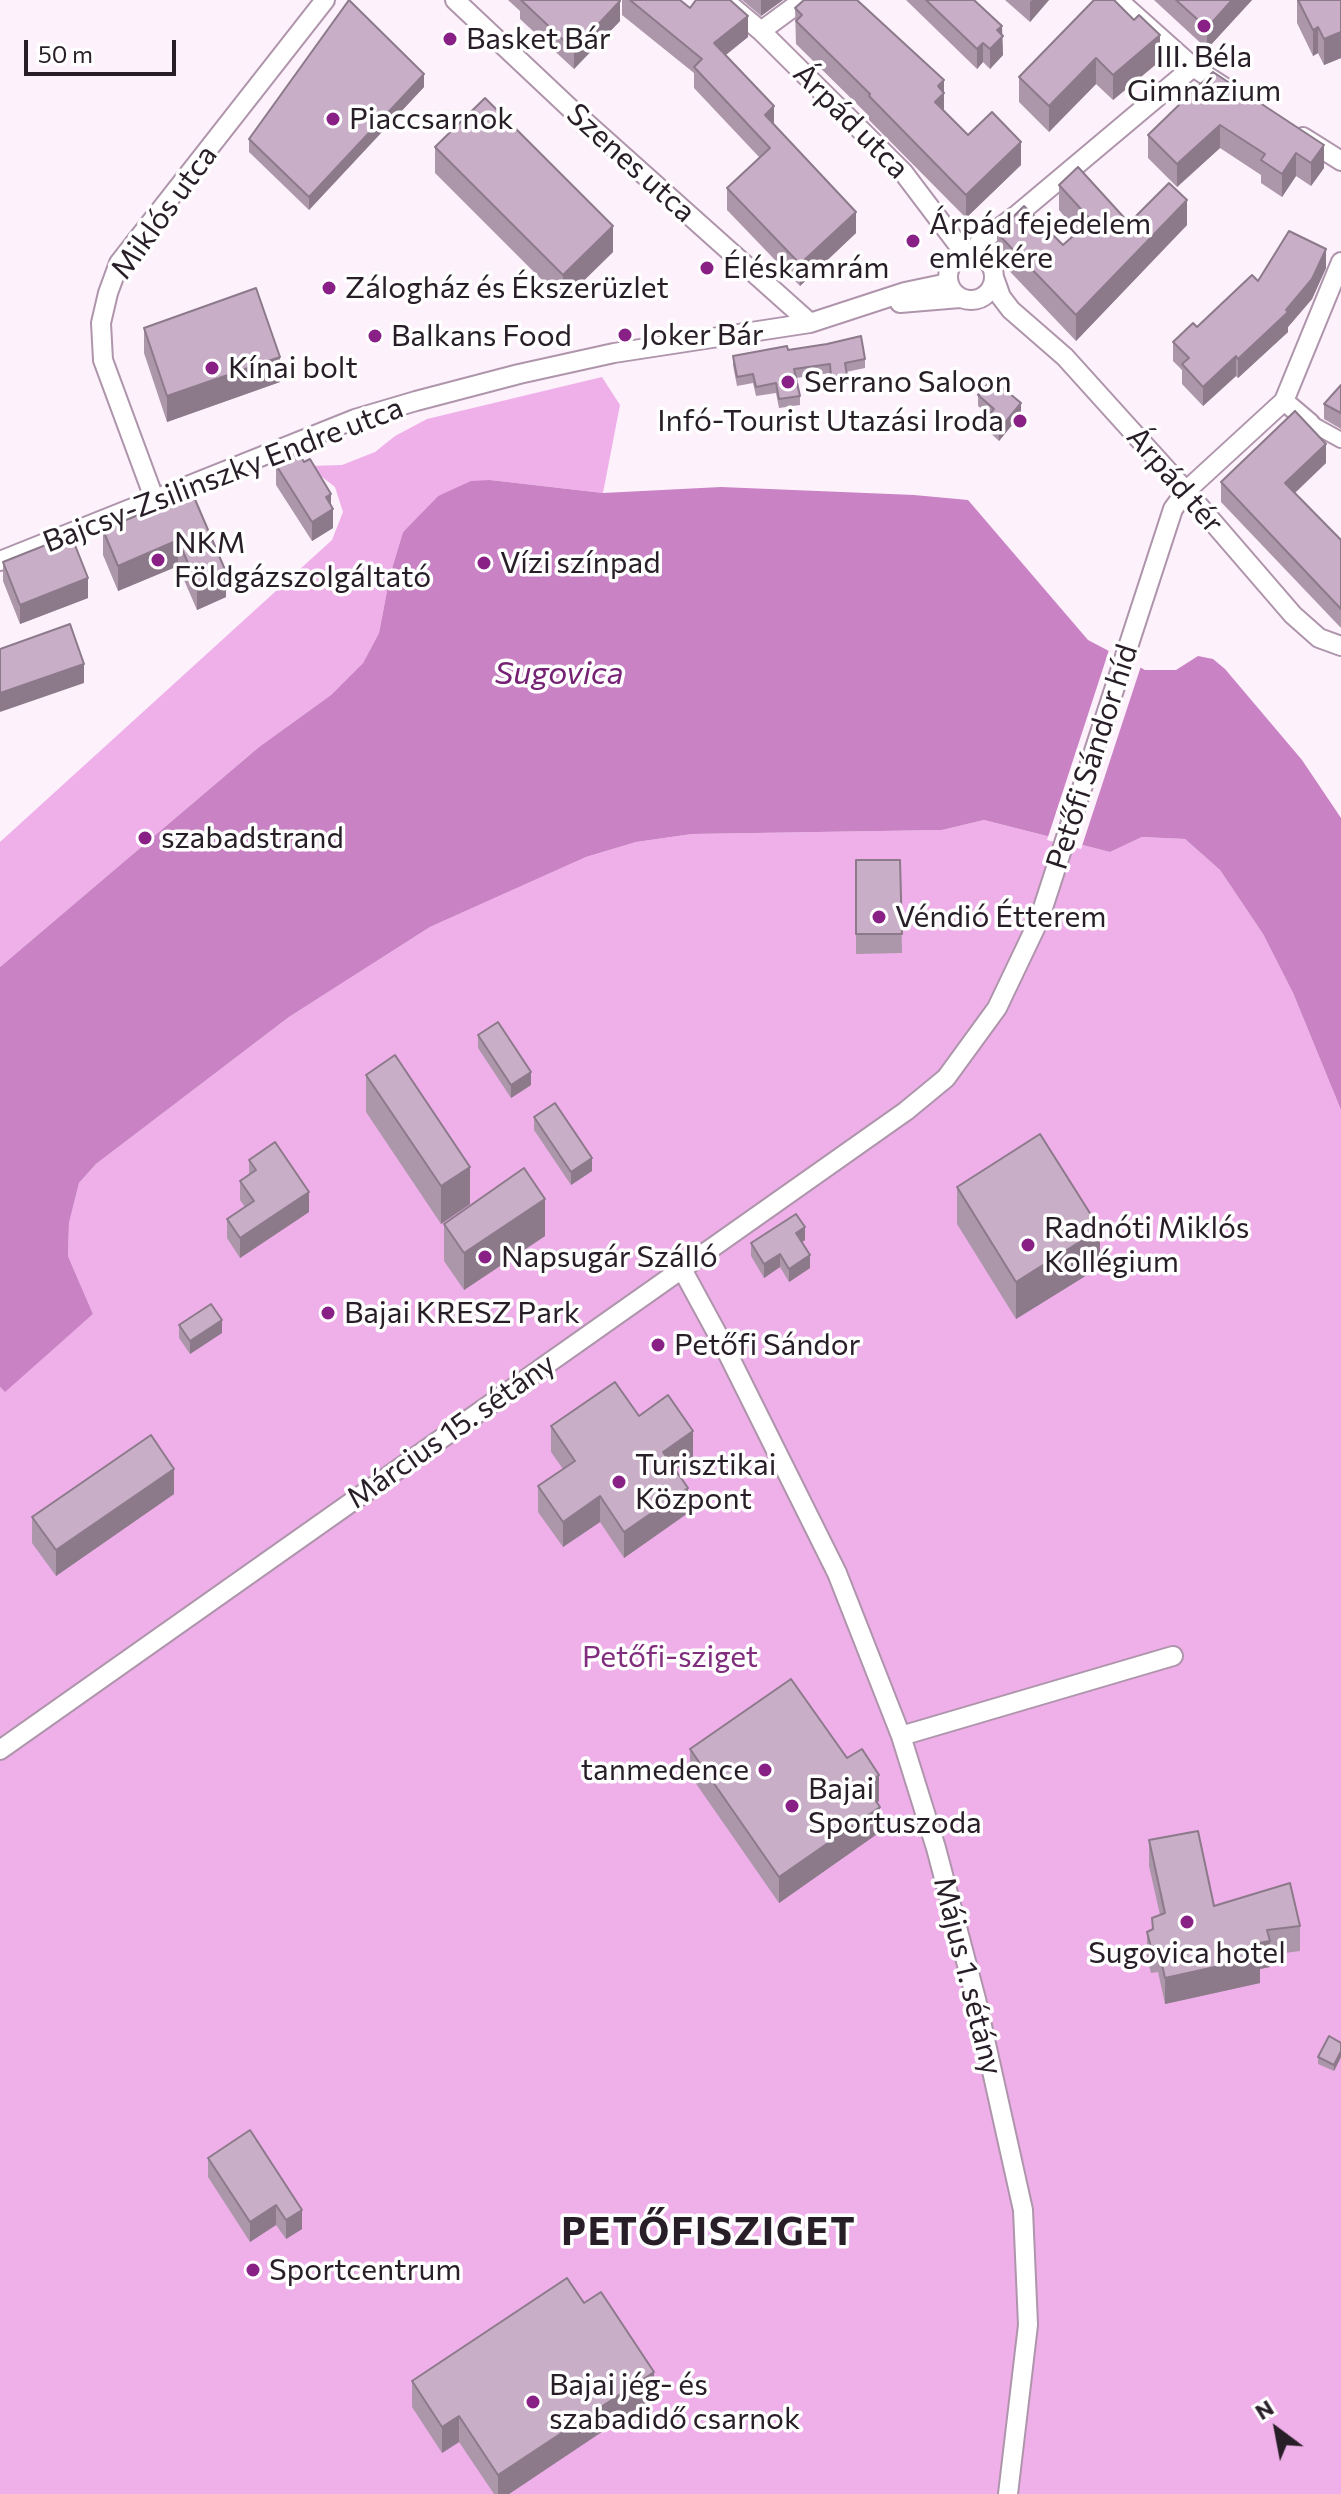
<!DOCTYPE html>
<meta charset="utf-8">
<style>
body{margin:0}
#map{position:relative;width:1341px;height:2494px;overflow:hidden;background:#fdf1fb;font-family:Commissioner,sans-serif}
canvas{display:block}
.north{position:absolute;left:1237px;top:2390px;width:80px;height:80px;-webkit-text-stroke:6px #fff;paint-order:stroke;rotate:328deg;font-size:22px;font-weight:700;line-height:32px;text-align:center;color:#281e27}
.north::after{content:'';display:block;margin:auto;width:28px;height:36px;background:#281e27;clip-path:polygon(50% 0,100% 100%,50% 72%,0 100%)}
.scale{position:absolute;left:24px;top:40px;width:152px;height:36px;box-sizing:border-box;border:4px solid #281e27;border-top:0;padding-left:10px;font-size:24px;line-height:28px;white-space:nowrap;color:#281e27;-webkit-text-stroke:6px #fff;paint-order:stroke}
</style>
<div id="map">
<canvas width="1341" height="2494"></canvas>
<div class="north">N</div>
<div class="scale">50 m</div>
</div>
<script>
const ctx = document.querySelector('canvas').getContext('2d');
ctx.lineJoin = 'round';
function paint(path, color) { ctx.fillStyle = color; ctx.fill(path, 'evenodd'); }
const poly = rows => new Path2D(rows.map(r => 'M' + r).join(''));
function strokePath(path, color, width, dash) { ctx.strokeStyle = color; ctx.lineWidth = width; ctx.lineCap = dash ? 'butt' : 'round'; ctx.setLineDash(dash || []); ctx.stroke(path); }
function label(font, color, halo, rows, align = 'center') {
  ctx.font = font + ' Commissioner,sans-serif'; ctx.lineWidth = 7; ctx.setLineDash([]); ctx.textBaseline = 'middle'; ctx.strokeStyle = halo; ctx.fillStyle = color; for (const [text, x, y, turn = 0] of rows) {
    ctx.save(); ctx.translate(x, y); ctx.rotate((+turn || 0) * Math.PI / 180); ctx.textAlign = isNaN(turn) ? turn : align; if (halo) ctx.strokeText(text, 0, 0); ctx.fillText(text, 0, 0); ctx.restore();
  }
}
paint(poly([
 [602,377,620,405,603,493,490,480,438,496,403,532,390,575,379,633,363,663,331,695,259,747,0,967,0,842,332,540,343,512,335,487,308,466,342,465,375,452,395,436,427,419],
 [984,820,1110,852,1142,837,1185,839,1220,870,1263,934,1293,993,1341,1110,1341,2494,0,2494,0,1387,4,1391,93,1314,68,1256,69,1223,79,1183,96,1164,289,1017,430,927,586,857,636,842,692,834,942,830]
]), '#efb0ea');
paint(poly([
 [490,480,603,493,721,487,914,495,968,500,1088,640,1145,670,1176,670,1198,656,1213,659,1225,669,1302,760,1341,818,1341,1110,1293,993,1263,934,1220,870,1185,839,1142,837,1110,852,984,820,942,830,692,834,636,842,586,857,430,927,289,1017,96,1164,79,1183,69,1223,68,1256,93,1314,5,1392,0,1387,0,967,259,747,331,695,363,663,379,633,390,575,403,532,438,496,471,481]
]), '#c982c4');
paint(poly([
 [1110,647,1142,663,1081,849,1047,840]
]), '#fdf1fb');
const pedestrian = poly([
 [1310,423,1341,440]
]);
const minor = poly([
 [455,0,574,112,810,323],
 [724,0,761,31,903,172,965,254],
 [1118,0,1193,67,1227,89],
 [761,31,803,0],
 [1303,137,1341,161],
 [974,253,979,243,1018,214,1193,67],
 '948 277a23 23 0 1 1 46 0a23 23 0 1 1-46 0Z',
 [995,280,1001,297,1011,310,1065,357,1186,491,1293,615,1319,638,1341,646],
 [900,303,960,298],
 [1284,401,1310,423],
 [154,498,103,360,101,323,108,293,119,263,325,0],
 [0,561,355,419,416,401,519,374,614,353,810,323,905,292,948,283],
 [682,1269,725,1348,837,1573,901,1736,936,1848,976,1999,1023,2210,1028,2325,1008,2494],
 [901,1736,1173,1656],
 [0,1750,906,1111,946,1078,997,1008,1039,920,1173,509,1186,491,1284,401,1341,262]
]);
strokePath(pedestrian, '#af95ac', 18);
strokePath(minor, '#af95ac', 22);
strokePath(pedestrian, '#fff', 14);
strokePath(minor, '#fff', 18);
paint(poly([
 [508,0,618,0,620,21,574,69,520,19,520,11],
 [622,0,680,0,690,8,748,37,726,55,774,124,856,233,800,286,727,210,727,188,760,158,694,88,694,73,622,15],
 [742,0,783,0,761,16],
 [906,0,974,0,1002,34,1003,55,990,69,983,62,977,69],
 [1005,0,1049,0,1030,22],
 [1094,0,1160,61,1113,100,1096,84,1049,132,1019,102,1019,77],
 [1154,0,1252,0,1207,49],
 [1297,0,1341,0,1341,58,1324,65,1318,53,1313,56,1297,23],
 [795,8,944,80,944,111,968,135,1021,165,966,218,869,120,869,116,796,44],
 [1213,72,1324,168,1311,186,1296,176,1282,197,1261,183,1261,175,1220,148,1177,187,1148,158,1148,135],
 [424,87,309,210,249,152,249,139],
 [435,147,613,252,563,301,435,173],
 [1059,185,1129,223,1187,225,1076,341,997,258,997,233,1063,245,1078,232,1059,210],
 [1326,268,1312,299,1288,327,1288,332,1238,378,1236,376,1203,406,1182,384,1182,370,1173,361,1173,342,1197,327],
 [144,328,280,382,167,422,144,353],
 [788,350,865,359,865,368,846,372,847,384,831,386,830,373,796,378,800,396,800,405,779,408,776,393,756,396,753,383,737,386,733,365,733,356],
 [1341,385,1341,429,1324,419,1324,404],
 [978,395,1021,414,999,441,986,429,986,419,989,415,978,406],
 [304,462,331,505,333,528,312,541,276,485,276,465],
 [1326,463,1295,493,1341,540,1341,628,1221,502,1221,482],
 [159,495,226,597,197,610,178,566,118,591,103,555,103,530,159,506],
 [3,562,88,598,20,624,3,581],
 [856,860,900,860,902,953,856,954],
 [478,1035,531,1085,511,1098,478,1048],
 [366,1075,470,1204,441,1224,366,1112],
 [534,1117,592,1171,571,1185,534,1130],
 [249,1160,309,1212,240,1258,227,1238,227,1219,245,1207,240,1200,240,1181,249,1175],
 [957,1187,1100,1267,1016,1319,957,1224],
 [444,1224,545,1236,464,1290,444,1261],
 [805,1240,802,1242,810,1268,789,1282,780,1267,764,1278,751,1256,751,1243],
 [179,1325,222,1333,190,1354,179,1338],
 [639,1416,693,1457,675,1469,688,1513,624,1558,600,1522,563,1547,538,1512,538,1486,563,1469,551,1452,551,1426],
 [174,1494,56,1576,32,1543,32,1517],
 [690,1749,847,1758,879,1801,877,1802,880,1832,779,1903,690,1775],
 [1149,1840,1214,1906,1300,1926,1300,1951,1270,1955,1270,1967,1260,1969,1260,1983,1165,2004,1158,1972,1151,1973,1147,1958,1147,1932,1152,1929,1160,1915,1149,1866],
 [1341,2043,1341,2057,1334,2071,1318,2064,1318,2057],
 [250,2130,302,2229,286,2239,276,2225,250,2242,208,2177,208,2158],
 [584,2303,654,2397,509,2494,494,2494,459,2442,442,2453,412,2407,412,2381]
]), '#ac96aa');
paint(poly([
 [761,0,783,0,761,16],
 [1032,0,1049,0,1030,22,1030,2],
 [1232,0,1252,0,1207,49,1207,28],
 [620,1,620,21,574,69,574,50],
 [748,16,748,37,714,64,714,43],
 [1002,26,1003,55,990,69,990,49,997,30],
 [1318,27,1318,53,1313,56,1313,30],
 [1341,32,1341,58,1324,65,1324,39],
 [1160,35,1160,61,1113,100,1113,75],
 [983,43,983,62,977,69,977,49],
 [1096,58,1096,84,1049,132,1049,106],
 [424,74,424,87,309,210,309,197],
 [944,80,944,116,935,102,938,86],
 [774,106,774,127,765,115],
 [1220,125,1220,148,1177,187,1177,164],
 [1021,142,1021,165,966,218,966,195],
 [1324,145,1324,168,1311,186,1311,163],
 [1296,153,1296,176,1282,197,1282,174],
 [1187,200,1187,225,1076,341,1076,315],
 [856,212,856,233,800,286,800,264],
 [613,226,613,252,563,301,563,275],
 [1326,249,1326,268,1312,299,1288,327,1288,332,1238,378,1238,359,1286,310],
 [1236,356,1236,376,1203,406,1203,387],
 [280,357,280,382,167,422,167,396],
 [1021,403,1021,414,999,441,999,430],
 [1326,444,1326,463,1285,502,1285,483],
 [331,494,331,510,333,509,333,528,312,541,312,522,326,497],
 [178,540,178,566,118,591,118,566],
 [226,572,226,597,197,610,197,584],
 [88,578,88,598,20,624,20,605],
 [84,664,84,683,0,712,0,693],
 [531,1072,531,1085,511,1098,511,1085],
 [592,1158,592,1171,571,1185,571,1172],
 [470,1167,470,1204,441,1224,441,1186],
 [309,1192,309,1212,240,1258,240,1238],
 [545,1199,545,1236,464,1290,464,1253],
 [805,1227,805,1240,796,1246,796,1233],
 [1100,1229,1100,1267,1016,1319,1016,1282],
 [780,1254,780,1267,764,1278,764,1264],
 [810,1255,810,1268,789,1282,789,1269],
 [222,1320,222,1333,190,1354,190,1341],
 [693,1431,693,1457,663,1478,663,1452],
 [174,1469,174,1494,56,1576,56,1550],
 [688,1488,688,1513,624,1558,624,1532],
 [600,1496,600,1522,563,1547,563,1522],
 [879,1775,879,1801,865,1811,865,1785],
 [880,1807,880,1832,779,1903,779,1877],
 [1270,1941,1270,1967,1260,1969,1260,1983,1165,2004,1165,1978,1259,1943],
 [1341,2051,1341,2057,1334,2071,1334,2065],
 [276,2205,276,2225,250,2242,250,2222],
 [302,2210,302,2229,286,2239,286,2220],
 [654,2372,654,2397,509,2494,498,2494,498,2475],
 [459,2416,459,2442,442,2453,442,2427]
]), '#8c7a8b');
const building = poly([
 [349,0,424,74,309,197,249,139,349,0],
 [521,0,618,0,620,1,574,50,521,0],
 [630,0,680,0,690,8,696,0,730,0,748,16,714,43,774,106,765,115,856,212,800,264,727,188,770,148,694,67,702,59,630,0],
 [804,0,857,0,944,80,938,86,944,93,935,102,968,135,992,112,1021,142,966,195,869,96,870,94,796,21,802,15,795,8,804,0],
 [926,0,974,0,1002,26,997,30,1003,36,990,49,983,43,977,49,926,0],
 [1094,0,1114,0,1134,20,1139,15,1160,35,1113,75,1096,58,1049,106,1019,77,1094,0],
 [1176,0,1232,0,1207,28,1176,0],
 [1298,0,1341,0,1341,32,1324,39,1318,27,1313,30,1298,0],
 [1213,72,1324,145,1311,163,1296,153,1282,174,1261,160,1265,154,1220,125,1177,164,1148,135,1213,72],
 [485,98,613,226,563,275,435,147,485,98],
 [1078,167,1129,223,1169,183,1187,200,1076,315,997,233,1024,206,1063,245,1091,220,1059,185,1078,167],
 [1289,231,1326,249,1312,279,1286,310,1288,312,1238,359,1236,356,1203,387,1182,364,1189,358,1173,342,1193,323,1197,327,1252,275,1258,281,1289,231],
 [256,288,280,357,167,396,144,328,256,288],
 [861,336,865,359,845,363,847,375,831,377,830,364,794,369,800,396,779,399,776,383,756,387,753,374,737,377,733,356,787,346,788,350,827,344,861,336],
 [992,379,1021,403,999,430,986,419,994,409,978,395,992,379],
 [1341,385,1341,413,1324,404,1341,385],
 [1295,411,1326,444,1285,483,1341,540,1341,609,1221,482,1295,411],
 [298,452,304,462,310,459,331,494,326,497,333,509,312,522,276,465,298,452],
 [188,483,226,572,197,584,178,540,118,566,103,530,163,504,159,495,188,483],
 [71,535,88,578,20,605,3,562,71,535],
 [70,624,84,664,0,693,0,649,70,624],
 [856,860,900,860,902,934,856,934,856,860],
 [498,1022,531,1072,511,1085,478,1035,498,1022],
 [395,1055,470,1167,441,1186,366,1075,395,1055],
 [555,1103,592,1158,571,1172,534,1117,555,1103],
 [1040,1134,1100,1229,1016,1282,957,1187,1040,1134],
 [275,1142,309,1192,240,1238,227,1219,254,1201,240,1181,256,1170,249,1160,275,1142],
 [524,1168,545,1199,464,1253,444,1224,524,1168],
 [796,1214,805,1227,796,1233,810,1255,789,1269,780,1254,764,1264,751,1243,796,1214],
 [211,1304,222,1320,190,1341,179,1325,211,1304],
 [615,1382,639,1416,668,1395,693,1431,663,1452,688,1488,624,1532,600,1496,563,1522,538,1486,575,1461,551,1426,615,1382],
 [151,1435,174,1469,56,1550,32,1517,151,1435],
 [791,1679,847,1758,862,1749,879,1775,865,1785,880,1807,779,1877,690,1749,791,1679],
 [1198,1831,1214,1906,1290,1883,1300,1926,1267,1930,1270,1941,1259,1943,1260,1957,1165,1978,1158,1946,1151,1947,1147,1932,1153,1929,1152,1918,1165,1913,1149,1840,1198,1831],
 [1329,2036,1341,2043,1341,2051,1334,2065,1318,2057,1329,2036],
 [250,2130,302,2210,286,2220,276,2205,250,2222,208,2158,250,2130],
 [567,2278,584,2303,601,2292,654,2372,498,2475,459,2416,442,2427,412,2381,567,2278]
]);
paint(building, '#c8aec6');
strokePath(building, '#8c7a8b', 2);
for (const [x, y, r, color] of [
 [1204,26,8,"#892086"],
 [450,39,8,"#892086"],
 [333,119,8,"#892086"],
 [913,241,8,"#892086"],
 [707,268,8,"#892086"],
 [329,288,8,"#892086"],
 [625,335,8,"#892086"],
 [375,336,8,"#892086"],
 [212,368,8,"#892086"],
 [788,382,8,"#892086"],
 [1020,421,8,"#892086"],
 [158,560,8,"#892086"],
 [484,563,8,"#892086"],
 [145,838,8,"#892086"],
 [879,917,8,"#892086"],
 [1028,1245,8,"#892086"],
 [485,1257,8,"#892086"],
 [328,1313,8,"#892086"],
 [658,1345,8,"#892086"],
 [619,1482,8,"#892086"],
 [765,1770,8,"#892086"],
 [792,1806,8,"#892086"],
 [1187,1922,8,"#892086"],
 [253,2270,8,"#892086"],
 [533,2402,8,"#892086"]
]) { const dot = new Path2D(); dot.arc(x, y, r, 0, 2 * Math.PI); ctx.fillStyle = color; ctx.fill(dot); strokePath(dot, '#fff', 3); }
label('30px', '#281e27', '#fff', [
 ["Basket Bár",466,39],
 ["III. Béla",1204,57,"center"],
 ["Gimnázium",1204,91,"center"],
 ["Piaccsarnok",349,119],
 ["Árpád fejedelem",929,224],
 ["emlékére",929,258],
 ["Éléskamrám",723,268],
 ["Zálogház és Ékszerüzlet",345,288],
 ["Joker Bár",641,335],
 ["Balkans Food",391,336],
 ["Kínai bolt",228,368],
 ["Serrano Saloon",804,382],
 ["Infó-Tourist Utazási Iroda",1004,421,"right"],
 ["NKM",174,543],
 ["Földgázszolgáltató",174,577],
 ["Vízi színpad",500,563],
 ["szabadstrand",161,838],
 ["Véndió Étterem",895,917],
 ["Radnóti Miklós",1044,1228],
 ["Kollégium",1044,1262],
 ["Napsugár Szálló",501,1257],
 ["Bajai KRESZ Park",344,1313],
 ["Petőfi Sándor",674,1345],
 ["Turisztikai",635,1465],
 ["Központ",635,1499],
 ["tanmedence",749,1770,"right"],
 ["Bajai",808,1789],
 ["Sportuszoda",808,1823],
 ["Sugovica hotel",1187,1953,"center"],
 ["Sportcentrum",269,2270],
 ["Bajai jég- és",549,2385],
 ["szabadidő csarnok",549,2419]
], 'left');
label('30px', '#281e27', '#fff', [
 ["Árpád utca",851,121,45],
 ["Szenes utca",631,163,42],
 ["Miklós utca",164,212,-54],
 ["Bajcsy-Zsilinszky Endre utca",223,475,-21],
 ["Árpád tér",1175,480,49],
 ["Petőfi Sándor híd",1092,757,-72],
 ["Március 15. sétány",451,1431,-35],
 ["Május 1. sétány",968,1976,76]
]);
label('30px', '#812d7e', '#fff', [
 ["Petőfi-sziget",670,1657]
]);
label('italic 32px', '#762274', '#fff', [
 ["Sugovica",559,673]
]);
ctx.letterSpacing = '2px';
label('bold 38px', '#281e27', '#fff', [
 ["PETŐFISZIGET",709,2232]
]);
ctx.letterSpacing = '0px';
</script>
